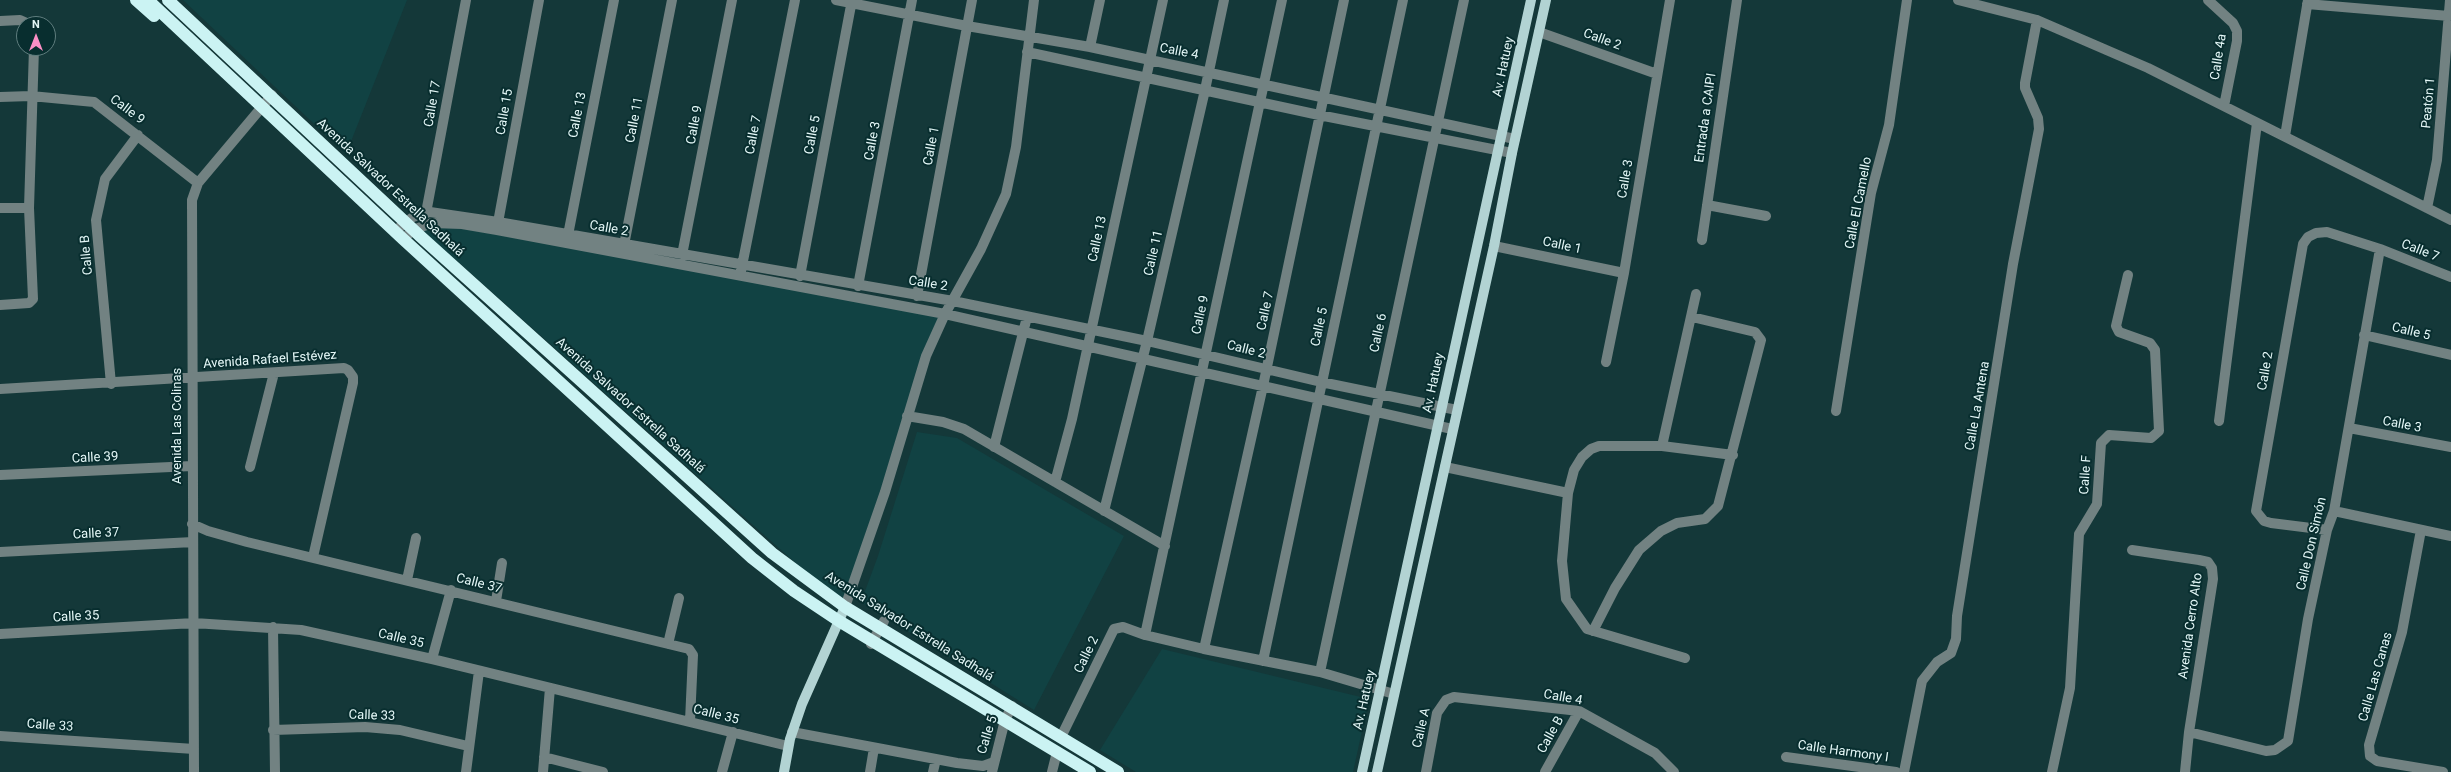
<!DOCTYPE html>
<meta charset="utf-8">
<style>
body{margin:0}
#map{position:relative;width:2451px;height:772px;overflow:hidden;background:#143839;font-family:Roboto,sans-serif}
canvas{display:block}
.north{position:absolute;left:16px;top:16px;width:40px;height:40px;box-sizing:border-box;background:#082e2f;border:1px solid #607e7f;border-radius:50%;rotate:0deg;font-size:11px;font-weight:700;line-height:16px;text-align:center;color:#e4f7f7}
.north::after{content:'';display:block;margin:auto;width:14px;height:18px;background:#fb8fc5;clip-path:polygon(50% 0,100% 100%,50% 72%,0 100%)}
</style>
<div id="map">
<canvas width="2451" height="772"></canvas>
<div class="north">N</div>
</div>
<script>
const ctx = document.querySelector('canvas').getContext('2d');
ctx.lineJoin = 'round';
function paint(path, color) { ctx.fillStyle = color; ctx.fill(path, 'evenodd'); }
const poly = rows => new Path2D(rows.map(r => 'M' + r).join(''));
function strokePath(path, color, width, dash) { ctx.strokeStyle = color; ctx.lineWidth = width; ctx.lineCap = dash ? 'butt' : 'round'; ctx.setLineDash(dash || []); ctx.stroke(path); }
function label(font, color, halo, rows, align = 'center') {
  ctx.font = font + ' Roboto,sans-serif'; ctx.lineWidth = 4; ctx.setLineDash([]); ctx.textBaseline = 'middle'; ctx.strokeStyle = halo; ctx.fillStyle = color; for (const [text, x, y, turn = 0] of rows) {
    ctx.save(); ctx.translate(x, y); ctx.rotate((+turn || 0) * Math.PI / 180); ctx.textAlign = isNaN(turn) ? turn : align; if (halo) ctx.strokeText(text, 0, 0); ctx.fillText(text, 0, 0); ctx.restore();
  }
}
paint(poly([
 [183,0,407,0,346,154],
 [432,223,944,314,845,607,419,227],
 [917,432,957,438,1124,536,1034,710,861,602,878,556],
 [1162,649,1369,699,1353,772,1136,772,1100,750]
]), '#114243');
strokePath(poly([
 [836,0,967,26,1090,47,1515,139],
 [1958,0,2037,20,2148,68,2451,220],
 [2208,0,2233,23,2237,31,2237,41,2224,106],
 [2307,4,2449,16],
 [0,21,20,20,29,24],
 [1539,32,1657,74],
 [1090,47,1100,0],
 [1027,52,1319,115,1512,153],
 [0,97,31,96,94,102,198,183],
 [2285,136,2308,0],
 [1707,205,1766,216],
 [0,208,29,208],
 [2427,208,2437,160,2450,0],
 [426,213,466,0],
 [497,228,539,0],
 [395,231,413,217,430,212,498,222,953,301,1147,341,1321,382,1457,410],
 [568,235,614,0],
 [403,239,413,230,432,223,462,224,497,230,945,314,1452,429],
 [1702,240,1737,0],
 [624,245,672,0],
 [1494,246,1624,273],
 [682,255,732,0],
 [741,271,795,0],
 [800,276,852,0],
 [858,286,912,0],
 [917,296,972,0],
 [0,305,29,303,33,299,29,208,34,48],
 [2364,335,2451,355],
 [1606,362,1624,273,1670,0],
 [111,384,96,220,105,179,138,135],
 [0,389,344,368,348,370,353,377,353,383,313,557],
 [1836,411,1871,193,1889,125,1907,0],
 [907,416,943,422,964,429,1165,546],
 [2219,421,2257,123],
 [2349,428,2451,447],
 [1662,446,1696,294],
 [994,447,1027,317],
 [250,467,274,373],
 [1445,467,1568,493],
 [0,475,192,466],
 [1055,482,1072,419,1163,0],
 [1104,511,1147,341,1205,90,1224,0],
 [2334,511,2451,536],
 [192,524,208,531,247,542,689,649,693,655,690,721],
 [2327,530,2271,523,2264,521,2256,511,2303,244,2308,237,2316,233,2327,232,2380,249,2451,277],
 [2421,530,2402,632,2369,745,2370,756,2377,761,2443,772],
 [2132,550,2199,560,2208,562,2212,568,2213,579,2189,732,2185,772],
 [0,552,193,542],
 [407,580,416,538],
 [496,601,502,563],
 [845,607,885,492,926,356,945,314,981,249,1006,194,1016,147,1034,0],
 [273,627,275,772],
 [1593,631,1615,588,1639,550,1661,531,1677,523,1705,519,1718,506,1761,340,1755,332,1692,317],
 [0,634,194,623,301,630,432,659,788,746],
 [1145,635,1282,0],
 [668,644,679,598],
 [871,644,884,621],
 [1204,649,1263,386,1344,0],
 [1685,658,1587,629,1566,599,1562,561,1568,493,1574,470,1582,457,1591,449,1599,446,1662,446,1733,455],
 [432,659,451,590],
 [1263,661,1403,0],
 [1320,672,1464,0],
 [273,730,365,727,400,730,468,746],
 [792,732,957,763,983,766,994,762],
 [2189,732,2266,751,2275,750,2288,741,2308,619,2327,530,2334,511,2380,249],
 [0,736,194,749],
 [1061,737,1114,629,1123,627,1145,635,1204,649,1320,672,1394,694],
 [544,757,603,772],
 [1786,757,1896,772],
 [194,772,192,200,198,183,272,95],
 [466,772,479,671],
 [543,772,550,688],
 [722,772,733,732],
 [870,772,874,748],
 [933,772,936,759],
 [992,772,1005,720,1012,706],
 [1052,772,1057,752],
 [1426,772,1437,713,1446,700,1454,697,1579,711,1655,753,1674,772],
 [1545,772,1579,711],
 [1904,772,1922,681,1937,662,1951,653,1956,639,1957,616,2013,264,2039,129,2038,118,2025,88,2025,83,2037,20],
 [2052,772,2070,688,2079,534,2097,504,2101,443,2109,435,2151,438,2159,431,2155,350,2150,343,2119,332,2116,326,2128,275]
]), '#728282', 10);
strokePath(poly([
 [784,772,790,739,802,704,845,607],
 [1362,772,1531,0],
 [1377,772,1494,246,1512,153,1546,0]
]), '#b2d3d3', 10);
strokePath(poly([
 [136,0,154,16],
 [148,0,403,239,752,558,794,591,839,621,1090,772],
 [168,0,420,236,772,553,845,607,1118,772]
]), '#cbf3f3', 12);
label('13px', '#e4f7f7', '#082e2f', [
 ["Calle 2",1602,40,20],
 ["Calle 4",1179,52,11],
 ["Calle 4a",2219,57,-81],
 ["Av. Hatuey",1504,67,-78],
 ["Peatón 1",2429,103,-85],
 ["Calle 17",433,104,-80],
 ["Calle 9",127,110,37],
 ["Calle 15",505,112,-80],
 ["Calle 13",578,115,-79],
 ["Entrada a CAIPI",1706,118,-82],
 ["Calle 11",635,120,-79],
 ["Calle 9",695,125,-79],
 ["Calle 7",754,135,-79],
 ["Calle 5",813,135,-79],
 ["Calle 3",873,141,-79],
 ["Calle 1",932,146,-79],
 ["Calle 3",1626,179,-80],
 ["Avenida Salvador Estrella Sadhalá",390,188,43],
 ["Calle El Camello",1859,203,-79],
 ["Calle 2",609,229,10],
 ["Calle 13",1098,239,-78],
 ["Calle 1",1562,246,12],
 ["Calle 7",2420,251,21],
 ["Calle 11",1154,253,-77],
 ["Calle B",87,255,-95],
 ["Calle 2",928,284,9],
 ["Calle 7",1266,311,-78],
 ["Calle 9",1201,315,-78],
 ["Calle 5",1320,327,-78],
 ["Calle 5",2411,332,13],
 ["Calle 6",1379,333,-78],
 ["Calle 2",1246,350,14],
 ["Avenida Rafael Estévez",270,360,-4],
 ["Calle 2",2266,371,-80],
 ["Av. Hatuey",1434,383,-78],
 ["Avenida Salvador Estrella Sadhalá",630,406,42],
 ["Calle La Antena",1978,406,-80],
 ["Calle 3",2402,425,11],
 ["Avenida Las Colinas",178,426,-90],
 ["Calle 39",95,458,-3],
 ["Calle F",2086,475,-86],
 ["Calle 37",96,534,-3],
 ["Calle Don Simón",2312,544,-77],
 ["Calle 37",479,584,14],
 ["Calle 35",76,617,-3],
 ["Avenida Cerro Alto",2191,626,-82],
 ["Avenida Salvador Estrella Sadhalá",909,627,32],
 ["Calle 35",401,639,13],
 ["Calle 2",1087,655,-64],
 ["Calle Las Canas",2376,677,-74],
 ["Calle 4",1563,698,10],
 ["Av. Hatuey",1365,700,-77],
 ["Calle 35",716,715,14],
 ["Calle 33",372,716,2],
 ["Calle 33",50,726,4],
 ["Calle A",1422,728,-77],
 ["Calle 5",988,735,-73],
 ["Calle B",1551,735,-61],
 ["Calle Harmony I",1843,752,8]
]);
</script>
